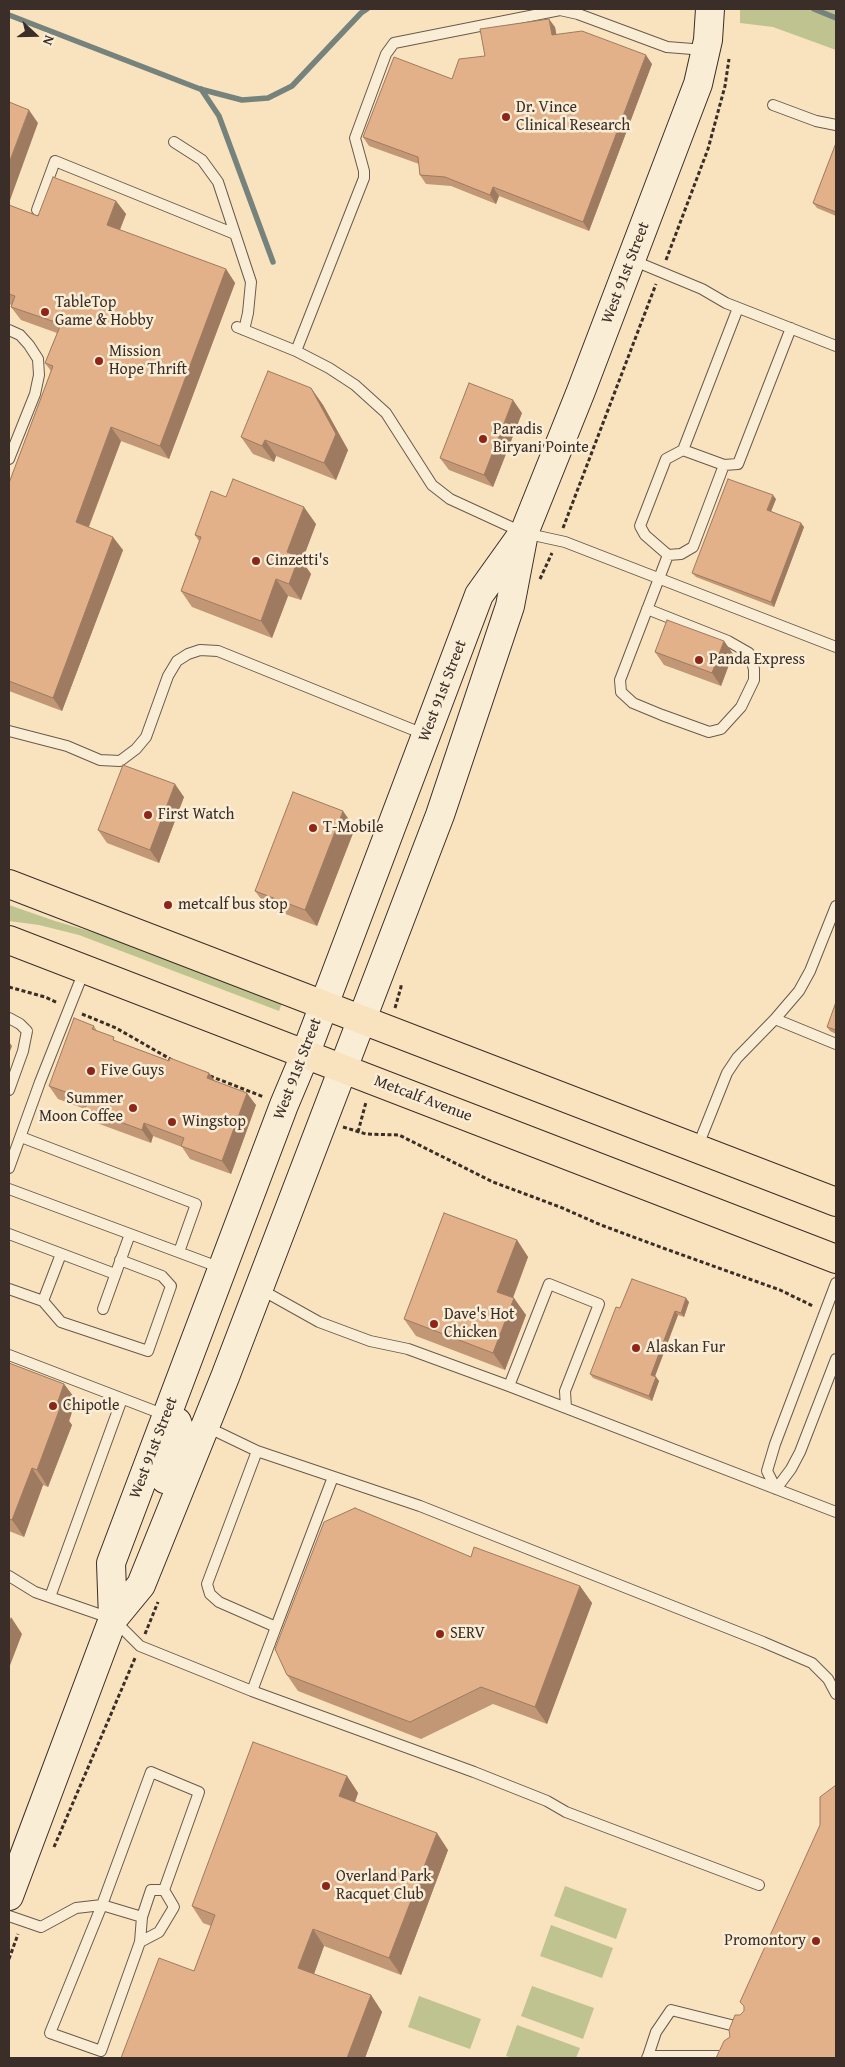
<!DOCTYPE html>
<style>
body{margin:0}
#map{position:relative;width:845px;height:2067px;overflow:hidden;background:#f8e3be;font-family:"Gentium Book Plus",serif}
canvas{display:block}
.frame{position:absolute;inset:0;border:10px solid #3b2d27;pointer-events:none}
.north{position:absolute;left:10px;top:10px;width:50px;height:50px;-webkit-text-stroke:4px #faedd5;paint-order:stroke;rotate:111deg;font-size:14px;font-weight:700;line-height:20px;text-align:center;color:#3b2d27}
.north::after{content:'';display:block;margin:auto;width:18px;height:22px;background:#3b2d27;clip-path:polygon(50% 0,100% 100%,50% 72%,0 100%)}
</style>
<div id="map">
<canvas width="845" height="2067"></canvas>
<div class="frame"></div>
<div class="north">N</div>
</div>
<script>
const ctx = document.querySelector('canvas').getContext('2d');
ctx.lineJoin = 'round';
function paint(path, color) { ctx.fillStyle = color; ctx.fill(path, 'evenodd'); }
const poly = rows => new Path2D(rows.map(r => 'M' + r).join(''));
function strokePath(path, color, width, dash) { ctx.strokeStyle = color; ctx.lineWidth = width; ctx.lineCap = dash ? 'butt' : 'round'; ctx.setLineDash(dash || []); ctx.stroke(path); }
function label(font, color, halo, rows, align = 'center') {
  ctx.font = font + ' "Gentium Book Plus",serif'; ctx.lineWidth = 5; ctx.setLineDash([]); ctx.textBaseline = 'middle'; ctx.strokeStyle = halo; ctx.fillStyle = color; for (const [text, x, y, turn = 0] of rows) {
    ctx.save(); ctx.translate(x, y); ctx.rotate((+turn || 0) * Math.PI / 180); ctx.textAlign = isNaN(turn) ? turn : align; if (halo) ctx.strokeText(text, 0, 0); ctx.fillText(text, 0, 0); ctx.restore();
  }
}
paint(poly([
 [740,9,836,9,836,50,773,27,740,23],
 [9,905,55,921,143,947,282,1003,279,1011,79,935,39,925,9,921],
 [565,1886,627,1909,616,1939,554,1916],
 [551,1925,613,1948,602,1978,540,1956],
 [532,1986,594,2008,583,2039,521,2016],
 [419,1996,481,2019,470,2049,408,2027],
 [517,2025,580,2048,576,2058,513,2058,506,2056]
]), '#bfc390');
strokePath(poly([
 [814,9,836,18],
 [9,15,200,89,242,100,268,98,292,86,361,13,367,9],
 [201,89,219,116,273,262]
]), '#76837d', 5.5);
const lane = poly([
 [773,105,816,121,836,125],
 [174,142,202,160,218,182,251,282,248,313,244,330],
 [37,210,55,161,235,234],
 [632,260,702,289,726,303,836,346],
 [738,308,683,450,666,459,640,526,645,535,668,555,681,554,693,547,724,465,738,464,791,328],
 [237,327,296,351,329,368,355,385,386,413,432,485,450,499,524,533,565,542,836,647],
 [9,330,20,335,29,345,38,359,39,375,35,394,9,459],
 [296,351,364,178,364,171,355,138,386,54,394,43,560,10,578,14,667,47,705,50],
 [683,450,724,465],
 [647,609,728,641,749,653,754,669,754,680,741,707,721,729,709,732,662,715,633,703,621,692,620,680,668,555],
 [9,731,67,746,100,760,120,761,136,749,146,737,168,676,177,661,188,654,200,650,218,651,426,735],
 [9,1018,20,1024,27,1031,23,1051,9,1090],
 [775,1019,836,1044],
 [21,1137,196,1204,179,1252],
 [697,1148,727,1073,737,1058,775,1019,799,991,810,971,836,906],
 [9,1168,40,1082,84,971],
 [9,1189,130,1234],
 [9,1234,115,1274],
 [836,1283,775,1444,767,1471,776,1489,791,1469,800,1452,836,1359],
 [9,1289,43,1301,61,1322,148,1351,171,1286,162,1276,120,1260],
 [260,1289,319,1322,370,1341,408,1349,509,1386,836,1512],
 [43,1301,61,1254],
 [103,1309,130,1234,221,1268],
 [9,1355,165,1415],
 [509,1386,549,1284,599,1304,565,1391,566,1408],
 [205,1426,257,1451,420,1506,763,1642,812,1663,828,1679,836,1694],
 [9,1576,35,1592,113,1619,140,1646,252,1691,474,1772,547,1801,566,1812,759,1885],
 [50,1597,122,1399],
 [276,1627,333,1477],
 [252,1691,276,1627,219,1602,210,1594,207,1584,257,1451],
 [9,1916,41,1927,76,1908,102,1905,50,2033,101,2051,140,1942,142,1917,151,1890,164,1890,174,1907,159,1932,140,1942],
 [142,1917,102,1905,151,1772,199,1792,164,1890],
 [648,2056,656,2032,671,2010,743,2028],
 [647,2058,648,2056,736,2056,740,2058]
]);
const secondary = poly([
 [165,1479,181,1434,177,1422,166,1416],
 [113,1619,111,1563,284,1105,305,1055,479,595,519,539],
 [9,1896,113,1619,141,1585,225,1377,440,815,510,606,524,533,581,391,698,84,708,40,710,9]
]);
const primary = poly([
 [9,884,836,1202],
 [9,940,836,1259]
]);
strokePath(lane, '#6a5a4d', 12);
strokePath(secondary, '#3b2d27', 30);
strokePath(primary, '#3b2d27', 30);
strokePath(poly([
 [666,260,708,149,725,86,729,59],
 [563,528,656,284],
 [540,579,552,553],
 [9,987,45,997,58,1003],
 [395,1008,401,987,401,983],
 [82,1014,116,1028,172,1060],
 [210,1076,264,1097],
 [343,1127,366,1134,399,1135,493,1182,560,1207,601,1225,663,1248,780,1290,813,1306],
 [358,1132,366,1102],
 [145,1634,158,1602],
 [54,1847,135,1658],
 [9,1959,18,1934]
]), '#3b2d27', 3, [4, 2.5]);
strokePath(lane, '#faedd5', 10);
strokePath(secondary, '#faedd5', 28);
strokePath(primary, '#f8e3be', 28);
paint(poly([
 [555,27,556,34,652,64,589,231,499,196,496,204,451,186,426,184,420,175,419,164,369,146,363,137,452,79,485,56],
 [836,143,836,216,817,208,813,203],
 [116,201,126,214,120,230,226,269,235,283,169,459,121,441,89,527,123,550,62,711,9,691,9,483,51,371,45,363,57,333,21,320,11,307,12,305,9,304,9,205,38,216],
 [311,388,323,405,348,450,336,480,276,456,274,462,253,454,241,437],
 [522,413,493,487,449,470,440,458],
 [226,497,316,524,302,561,311,574,301,600,288,596,272,638,192,607,181,591,199,541,195,535],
 [776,499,771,511,804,527,774,607,696,577,692,573],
 [724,641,733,654,721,686,664,665,655,652],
 [184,797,159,863,107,843,98,830],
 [355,828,317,926,267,907,255,891],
 [836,1002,836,1034,830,1031,827,1027],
 [94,1026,97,1031,118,1042,169,1061,209,1073,214,1080,256,1105,231,1174,190,1159,182,1147,153,1136,151,1143,94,1122,85,1109,58,1099,49,1086],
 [517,1240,528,1257,513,1298,526,1315,505,1370,416,1336,404,1319],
 [689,1302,684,1317,678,1315,655,1376,659,1381,652,1401,593,1378,590,1374,620,1308],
 [9,1363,64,1384,76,1400,69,1421,72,1425,48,1487,43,1485,24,1537,9,1531],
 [471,1557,580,1586,592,1603,547,1724,493,1704,421,1739,298,1691,287,1675],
 [347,1776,358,1793,355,1802,448,1850,401,1975,324,1946,314,1974,371,1995,382,2012,365,2058,121,2058,194,1971,211,1926,203,1923,192,1906]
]), '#c29776');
paint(poly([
 [549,19,555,27,558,43,552,35],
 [646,55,652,64,589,231,583,222],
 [29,110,38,123,9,203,9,163],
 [493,187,499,196,496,204,490,195],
 [116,201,126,214,116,239,107,225],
 [226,269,235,283,169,459,160,446],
 [311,388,323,405,348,450,336,480,324,463],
 [513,400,522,413,493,487,484,475],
 [111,427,121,441,85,536,76,522],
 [265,440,276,456,274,462,262,446],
 [773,495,776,499,770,514,767,510],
 [304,507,316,524,302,561,311,574,301,600,289,584,287,552],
 [801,523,804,527,774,607,771,602],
 [113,537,123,550,62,711,53,698],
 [276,579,288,596,272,638,261,621],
 [724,641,733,654,721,686,712,673],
 [175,784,184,797,159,863,150,850],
 [343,811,355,828,317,926,305,910],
 [9,1042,12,1046,9,1054],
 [209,1073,218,1086,207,1078],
 [247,1093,256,1105,231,1174,222,1161],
 [144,1123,153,1136,151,1143,142,1130],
 [517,1240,528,1257,509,1308,497,1292],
 [514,1298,526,1315,505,1370,493,1353],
 [686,1298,689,1302,684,1317,681,1313],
 [675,1311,678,1315,654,1379,651,1375],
 [656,1377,659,1381,652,1401,649,1396],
 [64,1384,76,1400,69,1421,72,1425,48,1487,37,1470,56,1407],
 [32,1468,43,1485,24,1537,12,1520],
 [580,1586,592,1603,547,1724,535,1707],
 [11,1617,22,1634,9,1668,9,1622],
 [347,1776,358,1793,351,1813,339,1796],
 [437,1833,448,1850,401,1975,389,1958],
 [313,1929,324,1946,310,1985,298,1968],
 [371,1995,382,2012,365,2058,347,2058]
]), '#9e7b60');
const building = poly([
 [549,19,552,35,582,31,646,55,583,222,493,187,490,195,445,177,420,175,418,157,363,137,394,57,452,79,459,59,485,56,480,29,549,19],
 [9,102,29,110,9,163,9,102],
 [836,143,836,212,813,203,836,143],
 [53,177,116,201,107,225,226,269,160,446,111,427,76,522,113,537,53,698,9,681,9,483,53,366,45,363,61,324,11,307,15,296,9,294,9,205,38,216,53,177],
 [268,371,311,388,336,434,324,463,265,440,262,446,241,437,268,371],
 [469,383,513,400,484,475,440,458,469,383],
 [233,479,304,507,287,552,299,557,289,584,276,579,261,621,181,591,201,537,195,535,211,491,226,497,233,479],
 [728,479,773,495,767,510,801,523,771,602,692,573,728,479],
 [667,620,724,641,712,673,655,652,667,620],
 [123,765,175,784,150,850,98,830,123,765],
 [293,792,343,811,305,910,255,891,293,792],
 [836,1002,836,1030,827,1027,836,1002],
 [74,1018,94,1026,92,1029,114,1037,113,1040,169,1061,170,1058,209,1073,207,1078,247,1093,222,1161,181,1146,184,1138,144,1123,142,1130,85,1109,88,1100,49,1086,74,1018],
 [444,1213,517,1240,497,1292,514,1298,493,1353,404,1319,444,1213],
 [632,1279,686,1298,681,1313,675,1311,651,1375,656,1377,649,1396,590,1374,616,1307,620,1308,632,1279],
 [9,1363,64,1384,56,1407,60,1408,37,1470,32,1468,12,1520,9,1519,9,1363],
 [355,1508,471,1557,474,1547,580,1586,535,1707,481,1687,410,1722,287,1675,275,1649,324,1522,355,1508],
 [253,1742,347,1776,339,1796,437,1833,389,1958,313,1929,298,1968,371,1995,347,2058,121,2058,159,1958,194,1971,215,1915,192,1906,253,1742],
 [836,1785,836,2058,716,2058,724,2041,730,2037,729,2030,735,2015,740,2015,744,2011,744,2006,740,2002,820,1825,820,1797,836,1785]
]);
paint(building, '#e2b089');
strokePath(building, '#9e7b60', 1);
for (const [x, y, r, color] of [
 [506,117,5,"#8f2418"],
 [45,312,5,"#8f2418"],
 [99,361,5,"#8f2418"],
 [483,439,5,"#8f2418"],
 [256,561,5,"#8f2418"],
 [699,660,5,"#8f2418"],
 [148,815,5,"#8f2418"],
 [313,828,5,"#8f2418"],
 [168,905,5,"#8f2418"],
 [91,1071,5,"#8f2418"],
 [133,1108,5,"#8f2418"],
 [172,1122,5,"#8f2418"],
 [434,1324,5,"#8f2418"],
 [636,1348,5,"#8f2418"],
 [53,1406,5,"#8f2418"],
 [440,1634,5,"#8f2418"],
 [326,1886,5,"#8f2418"],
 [816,1941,5,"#8f2418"]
]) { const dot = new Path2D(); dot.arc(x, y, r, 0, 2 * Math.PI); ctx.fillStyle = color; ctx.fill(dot); strokePath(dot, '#faedd5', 2); }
label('16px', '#3b2d27', '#faedd5', [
 ["Dr. Vince",516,108],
 ["Clinical Research",516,126],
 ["TableTop",55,303],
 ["Game & Hobby",55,321],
 ["Mission",109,352],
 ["Hope Thrift",109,370],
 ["Paradis",493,430],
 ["Biryani Pointe",493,448],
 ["Cinzetti's",266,561],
 ["Panda Express",709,660],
 ["First Watch",158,815],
 ["T-Mobile",323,828],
 ["metcalf bus stop",178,905],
 ["Five Guys",101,1071],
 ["Summer",123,1099,"right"],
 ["Moon Coffee",123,1117,"right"],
 ["Wingstop",182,1122],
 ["Dave's Hot",444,1315],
 ["Chicken",444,1333],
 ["Alaskan Fur",646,1348],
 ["Chipotle",63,1406],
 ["SERV",450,1634],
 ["Overland Park",336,1877],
 ["Racquet Club",336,1895],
 ["Promontory",806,1941,"right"]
], 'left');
label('16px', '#3b2d27', '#faedd5', [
 ["West 91st Street",626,273,-69],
 ["West 91st Street",443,691,-69],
 ["West 91st Street",298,1069,-69],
 ["Metcalf Avenue",423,1099,21],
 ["West 91st Street",154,1448,-69]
]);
</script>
